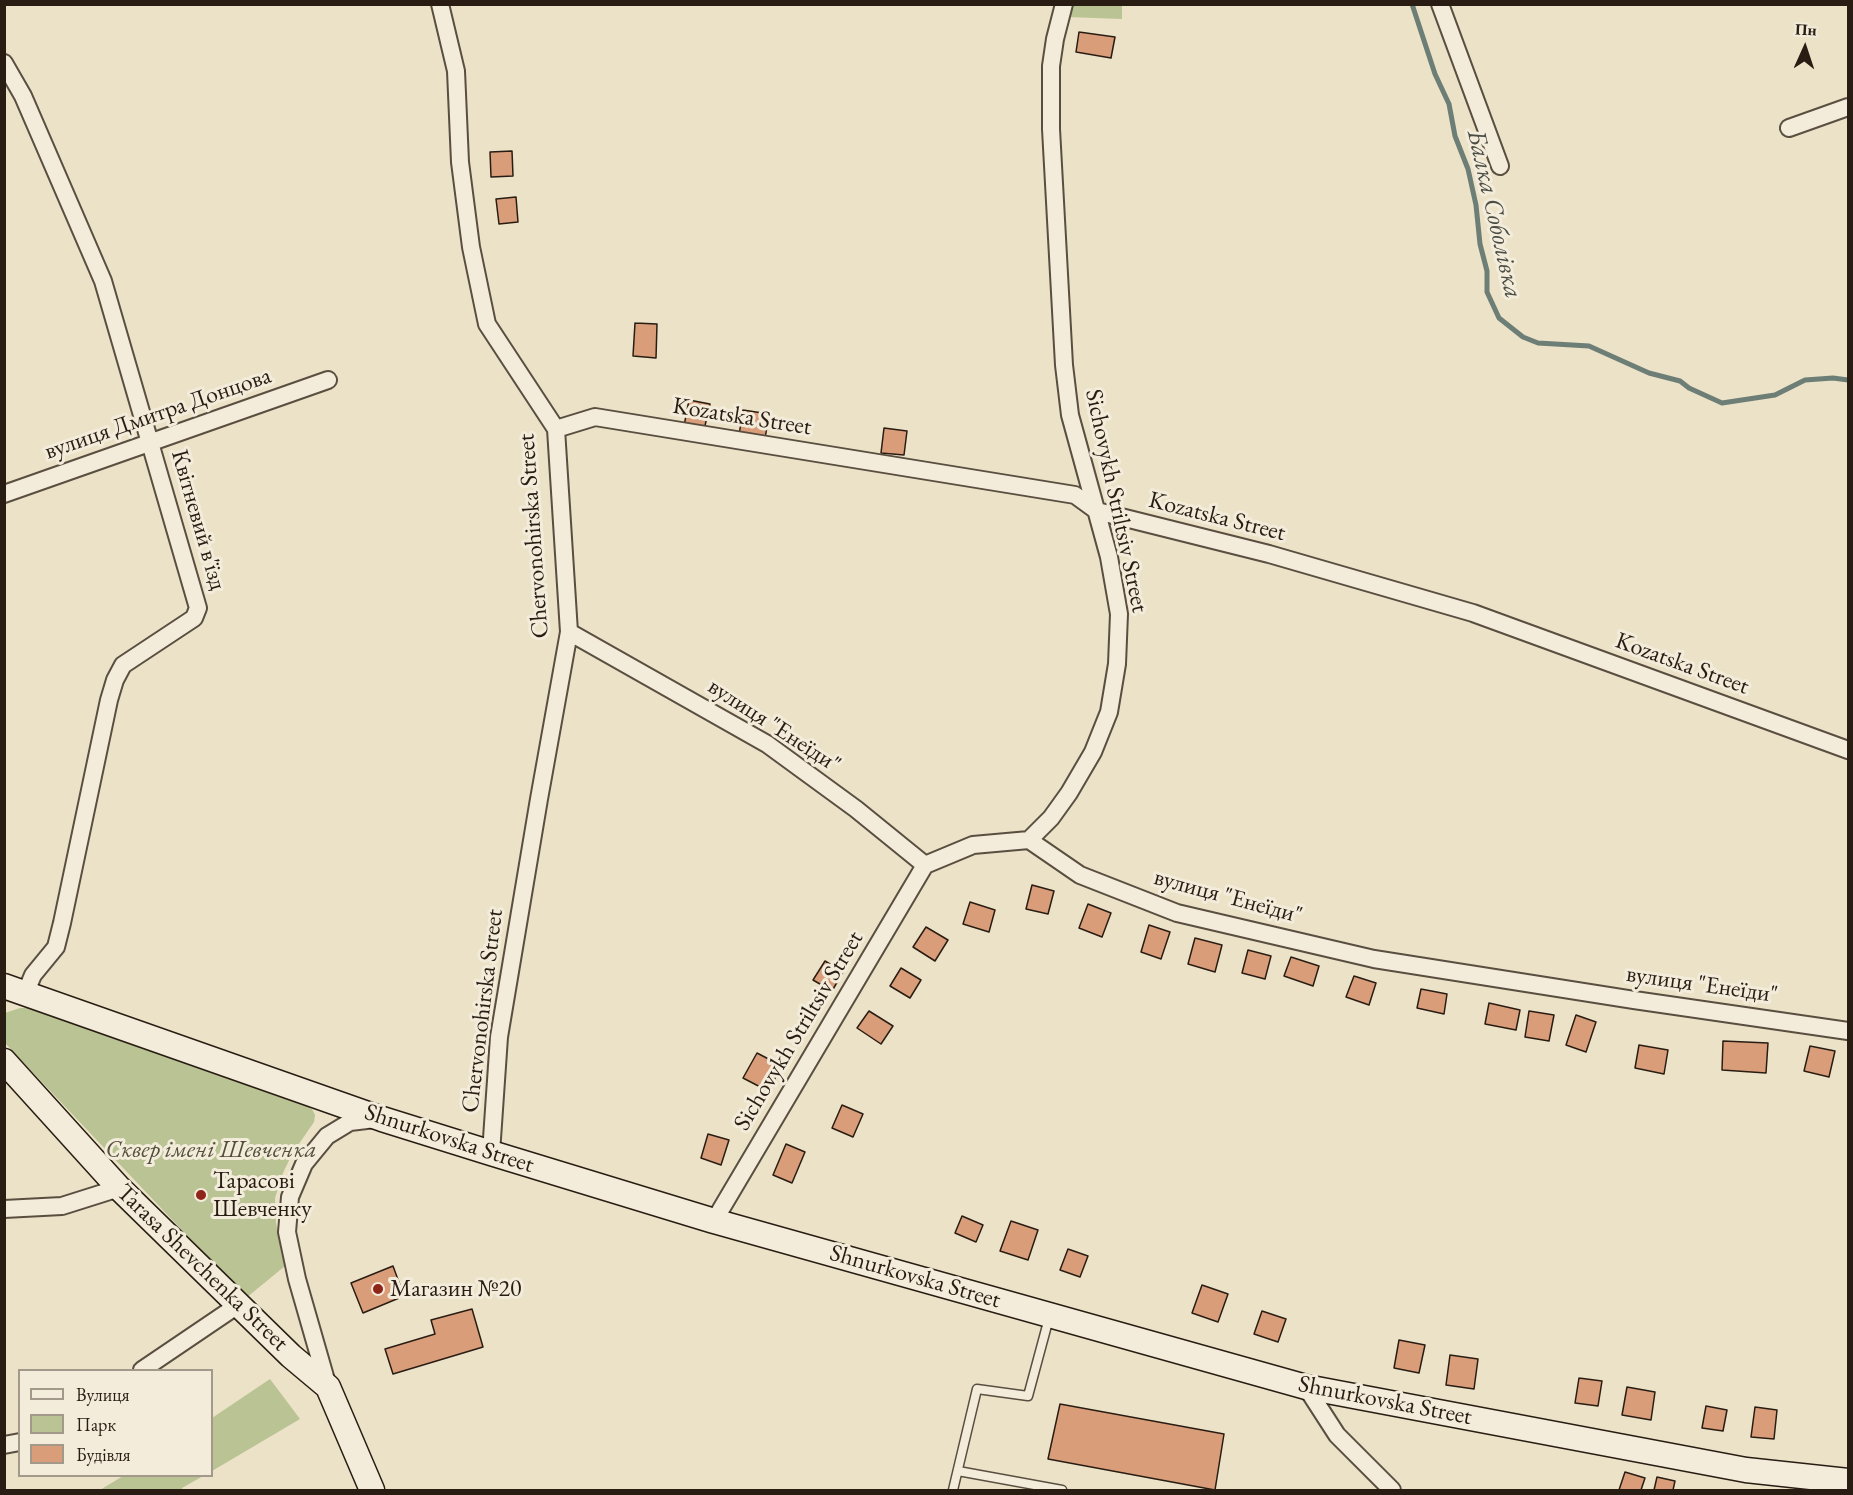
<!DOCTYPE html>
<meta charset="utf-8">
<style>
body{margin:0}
#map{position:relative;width:1853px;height:1495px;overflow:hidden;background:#ece2c7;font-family:"EB Garamond",serif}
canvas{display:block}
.frame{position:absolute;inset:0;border:6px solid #291d13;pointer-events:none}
.legend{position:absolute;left:18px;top:1369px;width:195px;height:108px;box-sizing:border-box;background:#f3ecdb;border:2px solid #a2998b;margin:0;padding:8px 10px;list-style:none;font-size:18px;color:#291d13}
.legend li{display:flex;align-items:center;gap:12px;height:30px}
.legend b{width:30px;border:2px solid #a2998b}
.north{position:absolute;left:1775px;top:18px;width:60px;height:60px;-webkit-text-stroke:4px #f3ecdb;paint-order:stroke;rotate:3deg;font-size:16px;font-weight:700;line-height:24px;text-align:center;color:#291d13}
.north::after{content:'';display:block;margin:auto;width:21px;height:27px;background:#291d13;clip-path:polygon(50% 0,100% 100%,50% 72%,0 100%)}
</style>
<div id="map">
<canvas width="1853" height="1495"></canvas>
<div class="frame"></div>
<ul class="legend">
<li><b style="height:8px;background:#f3ecdb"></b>Вулиця</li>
<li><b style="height:16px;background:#b9c394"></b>Парк</li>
<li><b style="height:16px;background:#d99d7a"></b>Будівля</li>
</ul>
<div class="north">Пн</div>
</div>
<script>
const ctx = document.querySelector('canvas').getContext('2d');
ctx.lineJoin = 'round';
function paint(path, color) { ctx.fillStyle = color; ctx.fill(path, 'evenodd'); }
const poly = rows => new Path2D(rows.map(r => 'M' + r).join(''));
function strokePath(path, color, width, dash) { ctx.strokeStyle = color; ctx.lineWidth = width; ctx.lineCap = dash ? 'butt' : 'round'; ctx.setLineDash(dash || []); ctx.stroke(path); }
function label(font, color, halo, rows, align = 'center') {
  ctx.font = font + ' "EB Garamond",serif'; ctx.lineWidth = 6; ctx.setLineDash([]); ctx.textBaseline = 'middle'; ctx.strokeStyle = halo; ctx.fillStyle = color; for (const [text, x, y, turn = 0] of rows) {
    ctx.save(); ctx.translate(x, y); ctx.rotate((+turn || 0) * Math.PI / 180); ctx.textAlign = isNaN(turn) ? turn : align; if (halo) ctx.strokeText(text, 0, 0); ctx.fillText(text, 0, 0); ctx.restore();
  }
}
paint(poly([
 [1071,5,1122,5,1122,19,1068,17],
 [20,1008,35,1008,300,1103,312,1109,315,1115,314,1122,292,1154,283,1173,275,1198,276,1223,285,1266,246,1298,5,1043,5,1013],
 [270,1379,300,1419,212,1471,212,1418],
 [123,1476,203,1476,182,1488,183,1490,100,1490]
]), '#b9c394');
strokePath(poly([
 [1412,4,1435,74,1449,104,1455,136,1468,169,1476,205,1480,244,1487,271,1487,292,1499,318,1523,337,1538,343,1589,346,1649,373,1680,381,1689,388,1722,403,1775,395,1805,380,1833,378,1848,380]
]), '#6c7e75', 5);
const building = poly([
 [1079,32,1115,37,1111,58,1076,52,1079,32],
 [512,151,513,176,491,177,490,152,512,151],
 [516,197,518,222,499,224,496,199,516,197],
 [635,323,657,324,656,358,633,356,635,323],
 [689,400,710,404,704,430,684,426,689,400],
 [743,410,769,414,765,439,739,435,743,410],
 [884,428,907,431,904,455,881,453,884,428],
 [1032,885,1054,891,1048,914,1026,909,1032,885],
 [970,902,995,910,989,932,963,924,970,902],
 [1088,904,1111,913,1102,937,1079,928,1088,904],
 [1149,925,1170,932,1161,959,1141,952,1149,925],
 [926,927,948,940,935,961,913,947,926,927],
 [1195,938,1222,945,1215,972,1188,964,1195,938],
 [1248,950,1271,956,1265,979,1242,973,1248,950],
 [1291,957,1319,966,1313,986,1284,976,1291,957],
 [825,961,843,972,832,991,813,980,825,961],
 [901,968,921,980,910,998,890,986,901,968],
 [1354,976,1376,983,1369,1005,1346,997,1354,976],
 [1421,989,1447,994,1444,1014,1417,1008,1421,989],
 [1489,1003,1520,1010,1516,1030,1485,1024,1489,1003],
 [869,1011,893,1026,881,1044,857,1028,869,1011],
 [1529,1011,1554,1015,1549,1041,1525,1037,1529,1011],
 [1576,1015,1596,1022,1586,1052,1566,1045,1576,1015],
 [1723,1041,1768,1043,1766,1073,1722,1070,1723,1041],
 [1639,1045,1668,1050,1664,1074,1635,1068,1639,1045],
 [1810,1046,1835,1051,1829,1077,1804,1071,1810,1046],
 [757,1053,782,1066,768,1091,743,1078,757,1053],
 [842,1105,863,1114,853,1137,832,1128,842,1105],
 [708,1134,729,1140,721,1165,701,1158,708,1134],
 [786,1144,805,1152,792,1183,773,1175,786,1144],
 [962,1216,983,1225,976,1242,955,1233,962,1216],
 [1011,1221,1038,1230,1028,1260,1000,1251,1011,1221],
 [1068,1249,1088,1256,1080,1277,1060,1270,1068,1249],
 [393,1266,404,1296,363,1313,351,1283,393,1266],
 [1202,1285,1228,1294,1218,1322,1192,1313,1202,1285],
 [472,1309,483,1347,393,1374,385,1349,435,1334,431,1320,472,1309],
 [1262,1311,1286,1319,1278,1342,1254,1334,1262,1311],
 [1399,1340,1425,1345,1419,1373,1394,1368,1399,1340],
 [1450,1355,1478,1359,1474,1389,1446,1385,1450,1355],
 [1579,1378,1602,1381,1598,1406,1575,1403,1579,1378],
 [1627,1387,1655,1392,1651,1420,1622,1415,1627,1387],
 [1060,1404,1224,1434,1215,1490,1048,1459,1060,1404],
 [1706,1406,1727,1410,1723,1431,1702,1428,1706,1406],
 [1755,1407,1777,1410,1774,1439,1751,1437,1755,1407],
 [1625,1472,1645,1478,1641,1490,1619,1490,1625,1472],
 [1657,1477,1675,1481,1673,1490,1654,1490,1657,1477]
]);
paint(building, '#d99d7a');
strokePath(building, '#291d13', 1.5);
const lane = poly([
 [958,1471,1062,1490],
 [953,1490,977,1389,1028,1396,1049,1318]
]);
const street = poly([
 [440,4,456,71,460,162,471,247,487,324,556,429,569,632,539,799,499,1037,491,1153],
 [1440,4,1500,166],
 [4,63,23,96,103,281,198,608,194,618,123,665,115,680,109,700,62,923,56,947,33,975,28,987,33,996],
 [1789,128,1848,107],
 [556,429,595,417,1075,495,1097,511,1269,554,1473,613,1848,750],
 [4,494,328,380],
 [569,632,767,744,856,809,925,865,973,845,1029,840,1080,875,1177,913,1374,959,1634,1000,1848,1031],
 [1029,840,1051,818,1069,793,1093,752,1109,712,1117,664,1119,614,1109,557,1070,415,1064,365,1051,129,1051,66,1055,39,1064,4],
 [4,1209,62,1206,119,1188],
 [714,1221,925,865],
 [142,1370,238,1305],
 [328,1387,297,1279,287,1232,290,1197,304,1164,327,1136,350,1122,375,1119],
 [1306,1387,1337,1435,1392,1490],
 [4,1445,20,1442]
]);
const secondary = poly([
 [4,986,382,1119,491,1153,714,1221,1306,1387,1746,1470,1848,1481],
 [4,1061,119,1188,291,1356,328,1387,372,1490]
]);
strokePath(lane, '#5a4e40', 11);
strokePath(street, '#5a4e40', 20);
strokePath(secondary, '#291d13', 27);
strokePath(lane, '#f3ecdb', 8);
strokePath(street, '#f3ecdb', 16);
strokePath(secondary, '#f3ecdb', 24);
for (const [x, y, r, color] of [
 [201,1195,6,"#8f2418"],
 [378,1289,6,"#8f2418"]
]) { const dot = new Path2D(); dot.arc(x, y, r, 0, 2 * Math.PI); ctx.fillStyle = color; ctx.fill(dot); strokePath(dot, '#f3ecdb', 2); }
label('24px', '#291d13', '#f3ecdb', [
 ["вулиця Дмитра Донцова",158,414,-19],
 ["Kozatska Street",742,417,9],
 ["Sichovykh Striltsiv Street",1116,501,78],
 ["Kozatska Street",1217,517,14],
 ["Квітневий в'їзд",198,520,74],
 ["Chervonohirska Street",534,536,-94],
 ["Kozatska Street",1682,664,20],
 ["вулиця \"Енеїди\"",774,726,33],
 ["вулиця \"Енеїди\"",1228,897,15],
 ["вулиця \"Енеїди\"",1702,985,8],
 ["Chervonohirska Street",483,1011,-83],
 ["Sichovykh Striltsiv Street",799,1031,-59],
 ["Shnurkovska Street",449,1139,18],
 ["Tarasa Shevchenka Street",202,1268,44],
 ["Shnurkovska Street",915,1277,16],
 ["Shnurkovska Street",1385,1401,11]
]);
label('italic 24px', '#544f3a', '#f3ecdb', [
 ["Сквер імені Шевченка",211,1150]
]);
label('24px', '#291d13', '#f3ecdb', [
 ["Тарасові",213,1181],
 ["Шевченку",213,1209],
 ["Магазин №20",390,1289]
], 'left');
label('italic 26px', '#4b4d44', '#f3ecdb', [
 ["Балка Соболівка",1494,214,77]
]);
</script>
